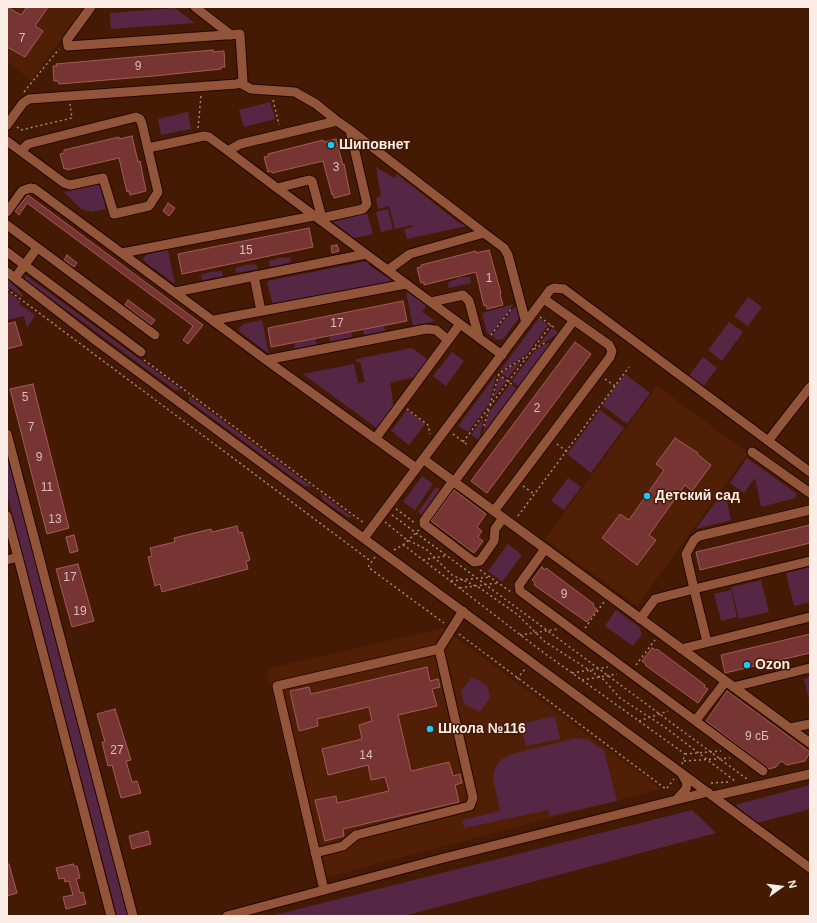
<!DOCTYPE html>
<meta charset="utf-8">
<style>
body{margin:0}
#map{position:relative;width:817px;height:923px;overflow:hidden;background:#451a04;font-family:Arial,sans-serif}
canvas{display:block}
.frame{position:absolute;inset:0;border:8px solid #fbece6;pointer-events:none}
.north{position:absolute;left:761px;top:867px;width:40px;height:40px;-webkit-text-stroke:3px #451a04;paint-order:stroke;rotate:76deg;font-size:11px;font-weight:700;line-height:16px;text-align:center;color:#fbece6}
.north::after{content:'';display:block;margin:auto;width:14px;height:18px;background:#fbece6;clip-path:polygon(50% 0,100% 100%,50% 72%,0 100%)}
</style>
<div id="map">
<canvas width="817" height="923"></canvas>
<div class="frame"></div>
<div class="north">N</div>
</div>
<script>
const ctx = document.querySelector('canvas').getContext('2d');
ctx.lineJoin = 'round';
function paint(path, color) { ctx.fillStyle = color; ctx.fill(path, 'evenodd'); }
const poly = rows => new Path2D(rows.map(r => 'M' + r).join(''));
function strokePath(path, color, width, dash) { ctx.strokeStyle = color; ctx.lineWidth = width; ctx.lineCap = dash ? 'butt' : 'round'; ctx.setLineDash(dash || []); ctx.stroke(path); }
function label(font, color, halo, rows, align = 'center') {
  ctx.font = font + ' Arial,sans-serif'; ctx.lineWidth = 3; ctx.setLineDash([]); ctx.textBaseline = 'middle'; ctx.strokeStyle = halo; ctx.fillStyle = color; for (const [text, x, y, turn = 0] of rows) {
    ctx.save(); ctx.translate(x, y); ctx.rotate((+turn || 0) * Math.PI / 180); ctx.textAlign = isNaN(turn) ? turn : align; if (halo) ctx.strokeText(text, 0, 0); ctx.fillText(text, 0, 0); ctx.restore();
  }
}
paint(poly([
 [7,7,85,7,31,80,7,62],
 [657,386,748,453,637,606,545,539],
 [443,628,661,789,316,880,266,669]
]), '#501f06');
paint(poly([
 [175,8,195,23,111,29,110,13],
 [270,102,275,119,244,127,239,110],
 [188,112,191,129,161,135,158,119],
 [376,167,394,178,397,174,458,222,467,226,407,239,404,229,413,227,412,225,395,229,389,206,378,209,376,198,381,196],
 [96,184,100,186,106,209,91,212,81,209,64,192],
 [388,209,393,229,381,232,376,212],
 [367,213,373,234,354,238,333,222],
 [168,250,175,284,145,262,143,258,148,254],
 [282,257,283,258,290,257,291,262,270,267,269,261],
 [368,261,369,265,391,280,389,284,273,306,267,281],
 [249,264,249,265,256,264,258,269,236,273,235,268],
 [214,271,214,272,222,271,223,276,202,280,201,275],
 [24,274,180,389,175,390,26,280],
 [460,277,470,277,471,283,449,288,448,283],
 [7,278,23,295,22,297,7,286],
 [7,291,21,302,19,304,35,315,27,328,24,316,7,320],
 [406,292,408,292,427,305,422,312,435,321,413,326],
 [748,297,762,307,748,326,734,316],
 [518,303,519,318,503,339,497,340,492,336],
 [514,304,490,335,487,333,482,313],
 [539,318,548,325,526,355,499,372],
 [262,320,269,354,240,332,239,328,244,324],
 [729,322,743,332,722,361,708,350],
 [376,326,377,327,384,326,385,331,364,335,363,330],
 [552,328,559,333,538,346],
 [343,332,343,334,351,332,352,337,330,342,329,337],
 [558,338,520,388,512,381,535,350],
 [308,339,308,341,315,339,317,344,295,349,294,344],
 [412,348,428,360,415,377,390,383,393,402,391,402,395,405,378,429,303,374,354,364,358,383,365,382,360,362,357,363,356,359],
 [452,352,464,361,446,386,433,376],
 [703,357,717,368,703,387,689,376],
 [521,361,508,378,501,373],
 [625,374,650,393,627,424,602,405],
 [496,375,489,404,468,432,458,426],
 [500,376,506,381,493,399],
 [510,384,519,390,481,440,489,412],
 [189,396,312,487,304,486,189,401],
 [407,410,425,424,409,445,391,431],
 [600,410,624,428,591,473,567,454],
 [484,417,479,440,471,435],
 [7,446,130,916,117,916,7,494],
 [747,458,797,494,795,498,761,507,755,478,744,493,730,483],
 [422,476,433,484,415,510,403,502],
 [568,478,581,487,564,510,551,501],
 [436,487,442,491,424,517,418,512],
 [724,490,731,520,696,529],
 [320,493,352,517,347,517,323,500],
 [508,544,522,555,502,582,488,571],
 [810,567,810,602,794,606,786,573],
 [761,580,769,612,739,619,731,587],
 [731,590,737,617,721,621,714,594],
 [616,610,639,627,642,634,633,646,605,626],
 [472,677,487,685,490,698,480,712,464,704,461,691],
 [810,677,810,703,804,679],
 [555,716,560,739,526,746,520,724],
 [576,738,589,740,604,751,617,801,550,816,548,810,464,828,462,820,500,811,493,778,495,768,502,759,512,754],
 [810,785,810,809,757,823,735,805],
 [692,810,716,833,404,916,271,916]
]), '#562744');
const building = poly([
 [7,7,21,15,27,7,48,7,35,26,43,31,25,57,7,47,7,7],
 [213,50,213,52,224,51,225,67,221,67,221,69,154,76,59,84,58,81,54,81,53,66,57,66,56,64,213,50],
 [132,136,138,162,140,161,146,191,130,195,129,191,127,192,119,158,67,170,67,168,64,169,60,154,64,153,64,150,119,137,119,139,132,136],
 [336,139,343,165,344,164,350,194,334,198,333,194,332,195,323,161,272,173,271,171,268,172,264,157,269,156,268,154,323,140,324,142,336,139],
 [28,195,203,325,188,344,183,340,193,326,27,203,19,215,15,211,28,195],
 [168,203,175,208,169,216,163,211,168,203],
 [309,228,313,247,182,274,178,254,309,228],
 [337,245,339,251,332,253,331,246,337,245],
 [489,250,501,293,500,294,503,305,487,309,486,305,484,306,476,272,424,285,424,282,421,283,417,268,421,267,421,265,476,251,476,253,489,250],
 [67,255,77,263,74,267,64,260,67,255],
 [128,300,155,320,151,325,125,305,128,300],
 [403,301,407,321,271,347,268,328,403,301],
 [15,322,22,345,7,349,7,324,15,322],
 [575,342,591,354,487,493,471,481,575,342],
 [33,384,69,528,47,534,10,389,33,384],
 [675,438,698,453,697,454,711,465,692,491,685,485,649,535,656,540,637,565,602,538,620,514,629,520,664,470,656,464,675,438],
 [454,490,486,514,477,527,482,531,478,537,483,541,474,553,431,521,454,490],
 [810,525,810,543,700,570,696,552,810,525],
 [237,526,239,533,242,532,250,560,246,561,248,569,162,592,160,584,155,586,148,557,152,556,150,548,175,542,174,538,211,529,212,532,237,526],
 [74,535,78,551,70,553,66,537,74,535],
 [78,564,94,621,72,627,56,569,78,564],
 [542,567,545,570,546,568,594,604,593,606,597,609,587,622,534,585,535,583,532,580,542,567],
 [810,634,810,653,725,673,721,655,810,634],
 [652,648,656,650,657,649,705,685,704,687,708,689,698,703,645,665,646,664,642,661,652,648],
 [427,667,430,681,438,679,440,687,432,689,437,706,398,715,411,771,449,762,453,776,460,774,462,783,455,785,459,802,343,829,344,836,325,841,315,800,336,796,337,803,389,791,385,777,371,780,368,765,328,775,322,749,362,739,359,725,372,721,369,707,317,719,318,726,299,731,290,691,309,687,311,694,427,667],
 [727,691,810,752,805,761,787,765,781,761,776,767,769,769,706,721,727,691],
 [115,709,131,760,126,761,132,782,137,781,141,793,121,798,112,765,108,766,102,742,105,742,97,714,115,709],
 [148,831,151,844,132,849,129,836,148,831],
 [7,864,9,864,17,893,7,896,7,864],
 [73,864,74,866,77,866,80,878,76,879,80,893,83,892,86,904,66,909,63,897,73,895,69,881,65,882,64,878,59,879,56,868,73,864]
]);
paint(building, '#763532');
strokePath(building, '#a25c58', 1);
const minor = poly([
 [195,7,231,35],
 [240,83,251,89,295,92,316,104,337,121],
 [7,125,23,103,29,99,237,84,243,81,240,34,68,46,67,40,91,7],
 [350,130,484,233],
 [7,141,64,183,70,185,103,178,114,214,149,206,158,192,142,124,140,119,136,117,28,144,21,151],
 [148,148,204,136,209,137,228,151],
 [277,188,502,355],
 [7,212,22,191,30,188,35,189,266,360,416,468],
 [322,218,363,209,367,204,350,130,337,121,240,144,228,151,277,188,309,180,312,181,323,222],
 [7,225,155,335],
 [7,252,141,352],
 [122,253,314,216],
 [388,270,410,254,484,233,504,248,508,255,526,323],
 [7,272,95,340,810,868],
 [254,276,261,311],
 [15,278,37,248],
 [175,292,366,254],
 [431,302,463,295,469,301,479,338],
 [214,320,406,284],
 [266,360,426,329,436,330,448,340],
 [7,434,133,916],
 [375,439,460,324],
 [768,441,810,387],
 [752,452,810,493],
 [423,459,810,743],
 [453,481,424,521,424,524,474,562,480,561,494,541,495,529,503,518],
 [454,482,574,320],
 [810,510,699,536,694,540,686,554,694,589,810,561],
 [494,511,610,357,612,351,609,345,544,299],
 [7,516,18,557,7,560],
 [364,538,550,290,554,288,564,289,810,472],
 [545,549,519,585,520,591,763,771],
 [18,557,111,916],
 [640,619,655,599,694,589,707,642],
 [681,649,810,617],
 [733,687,810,668],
 [696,720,726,681],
 [790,728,810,724],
 [713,796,810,774],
 [677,799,686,789,687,783,682,774],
 [315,853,343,846,356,835,470,806,473,798,439,649],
 [324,890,277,686,439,649,463,611],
 [227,916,444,858,708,792]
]);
strokePath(minor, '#240700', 11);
strokePath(poly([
 [24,92,59,49],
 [273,100,279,125],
 [17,127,21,130,72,118,70,104],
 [198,128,201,96],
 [7,289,372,562],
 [540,317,556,329],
 [491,335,512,308],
 [534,349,545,343],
 [144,360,364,523],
 [501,372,527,356],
 [498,374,514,386],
 [605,379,615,386],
 [490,405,499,374],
 [407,409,428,425,430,434],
 [484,426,489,409],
 [453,434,469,446],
 [463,442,551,325],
 [557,444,566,451],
 [523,486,534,494],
 [396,509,415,523],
 [392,515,747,779],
 [518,516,629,367],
 [385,522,407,540,426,549,452,575,480,588,518,615,544,641,603,679,620,698,666,728,735,781],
 [403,545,419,530],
 [394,550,403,545,405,546,540,650,685,754,682,764],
 [375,557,368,567,444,623],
 [423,560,445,556],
 [480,570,511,592],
 [451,581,491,577],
 [460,588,498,583],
 [585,628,604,602],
 [459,634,666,789,674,779],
 [520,635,558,629],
 [636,665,655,640],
 [572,673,608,667],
 [517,679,526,668],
 [582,680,617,674],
 [639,721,668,711],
 [685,754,721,751],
 [684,761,730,758],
 [711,783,729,782]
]), '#a4887b', 1.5, [2, 3]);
strokePath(minor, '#935539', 9);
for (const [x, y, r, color] of [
 [331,145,4,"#16cafb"],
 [647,496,4,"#16cafb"],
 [747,665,4,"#16cafb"],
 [430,729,4,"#16cafb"]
]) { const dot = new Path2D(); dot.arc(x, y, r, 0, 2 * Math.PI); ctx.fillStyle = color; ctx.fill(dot); strokePath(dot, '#451a04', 1.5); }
label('12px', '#dabeb9', null, [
 ["7",22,39],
 ["9",138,67],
 ["3",336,168],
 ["15",246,251],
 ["1",489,279],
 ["17",337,324],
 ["5",25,398],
 ["2",537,409],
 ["7",31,428],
 ["9",39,458],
 ["11",47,488],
 ["13",55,520],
 ["17",70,578],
 ["9",564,595],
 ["19",80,612],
 ["9 сБ",757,737],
 ["27",117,751],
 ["14",366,756]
]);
label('bold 14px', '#fbece6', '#451a04', [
 ["Шиповнет",339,145],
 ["Детский сад",655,496],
 ["Ozon",755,665],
 ["Школа №116",438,729]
], 'left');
</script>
